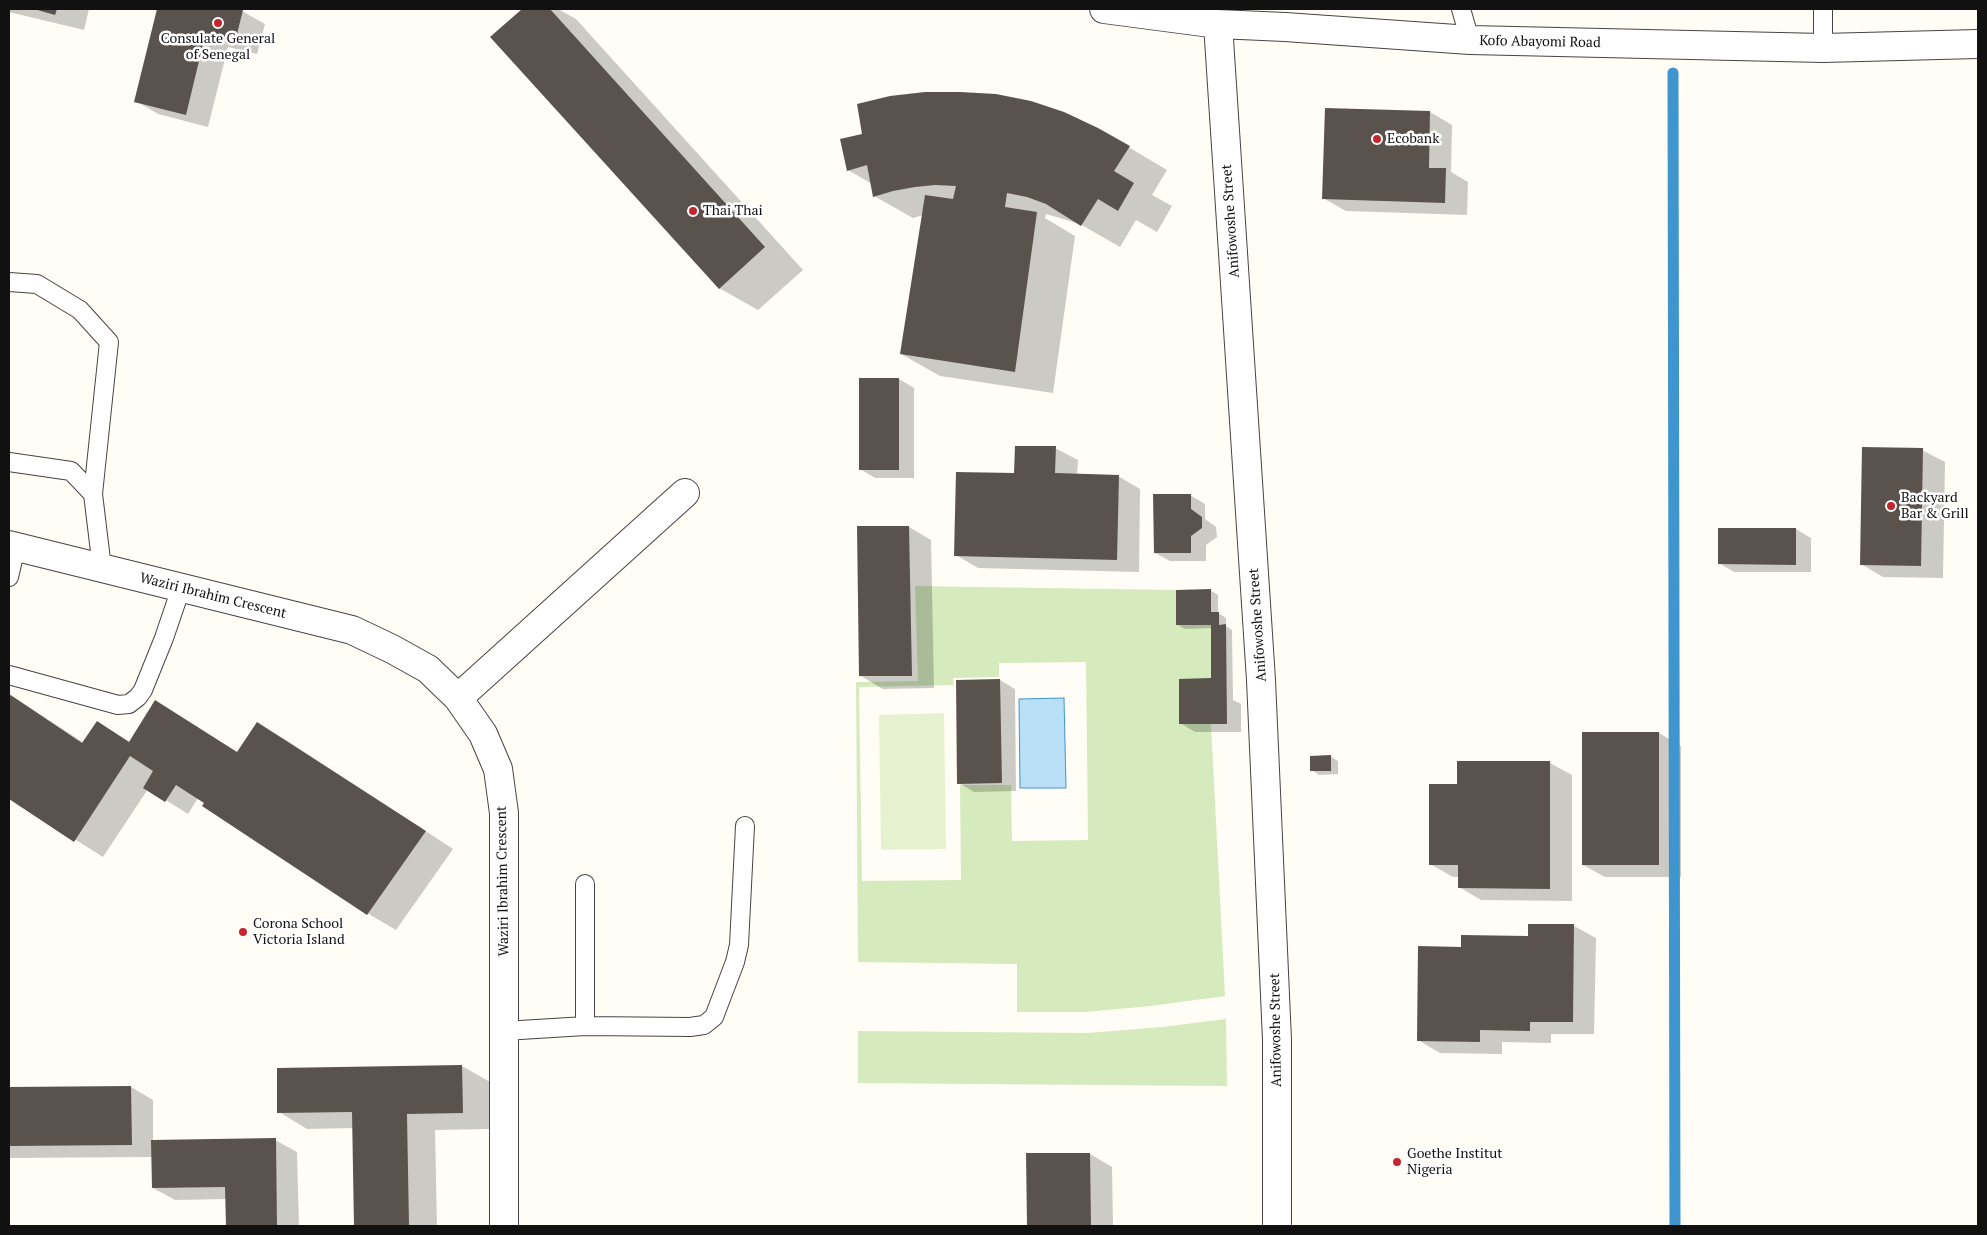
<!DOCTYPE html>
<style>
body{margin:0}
#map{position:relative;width:1987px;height:1235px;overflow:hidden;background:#fffdf5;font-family:"PT Serif",serif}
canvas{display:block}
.frame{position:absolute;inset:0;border:10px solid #111;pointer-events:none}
</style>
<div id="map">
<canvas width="1987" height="1235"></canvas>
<div class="frame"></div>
</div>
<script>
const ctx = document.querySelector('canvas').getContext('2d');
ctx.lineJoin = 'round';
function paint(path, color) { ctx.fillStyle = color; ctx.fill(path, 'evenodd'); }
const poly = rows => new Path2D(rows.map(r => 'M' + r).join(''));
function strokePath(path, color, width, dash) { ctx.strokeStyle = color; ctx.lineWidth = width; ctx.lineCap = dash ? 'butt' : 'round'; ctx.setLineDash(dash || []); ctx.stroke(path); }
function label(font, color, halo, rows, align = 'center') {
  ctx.font = font + ' "PT Serif",serif'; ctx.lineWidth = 5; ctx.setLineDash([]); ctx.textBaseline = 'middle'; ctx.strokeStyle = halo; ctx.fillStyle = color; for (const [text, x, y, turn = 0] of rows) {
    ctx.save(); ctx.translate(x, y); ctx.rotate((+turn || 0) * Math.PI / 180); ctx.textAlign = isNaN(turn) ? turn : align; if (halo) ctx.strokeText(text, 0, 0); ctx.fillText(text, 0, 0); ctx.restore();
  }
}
paint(poly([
 [915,586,1176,590,1176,625,1211,625,1211,679,1179,679,1179,723,1211,724,1225,996,1151,1006,1085,1012,1017,1012,1017,964,858,962,856,682,918,681],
 [1086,662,1088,840,1012,841,1011,785,960,785,961,880,862,881,859,687,954,685,953,678,999,677,999,663],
 [1226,1019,1227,1086,858,1083,858,1031,1088,1033,1162,1027]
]), '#d5ebbd');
paint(poly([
 [944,713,946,849,881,850,879,715]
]), '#e6f2cf');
const water = poly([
 [1064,698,1066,788,1020,788,1019,699,1064,698]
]);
paint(water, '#b9e0f7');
strokePath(water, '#3f96cf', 1);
paint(poly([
 [9,9,89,9,84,30,9,12],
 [158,9,238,9,265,24,257,54,228,47,208,127,158,114,136,101],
 [524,9,558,9,576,19,803,270,758,310,719,288,492,37],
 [1326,109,1430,112,1452,125,1451,172,1468,182,1467,215,1346,211,1323,198],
 [1098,129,1167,170,1152,195,1172,206,1157,232,1136,220,1120,247,1080,224,1046,214,1045,218,1075,236,1053,393,940,376,901,354,923,215,913,218,874,196,872,184,848,170,841,140],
 [860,379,899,379,914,388,914,478,875,478,860,469],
 [1055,448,1078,460,1077,475,1118,476,1140,489,1139,572,978,568,956,555],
 [1922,450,1945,462,1943,578,1883,577,1861,564],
 [1190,495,1205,504,1205,519,1216,527,1217,537,1206,545,1206,561,1170,561,1155,553],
 [909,527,931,540,934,688,883,689,861,676],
 [1796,529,1811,538,1811,572,1734,572,1719,563],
 [1210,590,1218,595,1218,613,1226,618,1226,626,1232,630,1233,700,1241,704,1241,732,1195,732,1180,723,1212,680,1212,628,1185,629,1178,625],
 [1000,680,1015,689,1016,791,974,792,959,783,957,681],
 [9,694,84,743,98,723,130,742,238,753,258,724,286,740,453,849,396,930,367,913,198,798,188,814,148,789,103,857,9,798],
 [1583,733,1659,733,1681,746,1681,877,1605,877,1583,865],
 [1330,756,1338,761,1338,774,1319,775,1312,770],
 [1458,762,1550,763,1572,775,1572,901,1481,900,1459,887,1459,877,1453,877,1430,864,1458,785],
 [1574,926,1596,938,1594,1034,1551,1034,1551,1043,1502,1042,1502,1054,1440,1053,1418,1040,1462,948,1529,937],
 [462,1066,490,1082,491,1129,435,1130,437,1226,355,1226,353,1128,307,1129,279,1112],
 [131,1087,153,1100,153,1141,275,1140,297,1152,299,1226,227,1226,227,1199,175,1200,153,1188,153,1157,9,1158,9,1088],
 [1027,1154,1090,1154,1112,1167,1113,1226,1028,1226]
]), '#0003');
strokePath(poly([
 [1673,73,1675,1226]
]), '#3f96cf', 11);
paint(poly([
 [34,9,57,9,55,15],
 [157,9,243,10,235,42,205,36,186,115,134,102],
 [522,9,550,9,765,247,719,289,490,37],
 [925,92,960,92,996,94,1031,101,1064,112,1098,128,1130,146,1114,171,1134,183,1118,211,1098,199,1081,226,1046,204,1027,197,1007,193,1005,207,1037,212,1015,372,900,354,925,195,953,199,956,186,935,185,915,187,893,191,873,197,867,165,847,171,840,139,862,134,857,104,890,96],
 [1325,108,1430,111,1429,168,1446,168,1445,203,1322,199],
 [859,378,899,378,899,470,859,470],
 [1015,446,1056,446,1055,473,1119,475,1117,560,954,556,956,472,1014,473],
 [1862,447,1923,448,1921,566,1860,565],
 [1153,494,1191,494,1191,509,1202,517,1202,528,1191,536,1191,553,1154,553],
 [857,526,909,526,912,676,859,676],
 [1718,528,1796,528,1796,565,1718,564],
 [1211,589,1211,612,1219,612,1219,625,1226,624,1227,724,1179,724,1179,679,1211,678,1211,625,1176,625,1176,590],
 [1000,679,1002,783,957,784,956,680],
 [9,694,82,743,97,721,129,742,155,700,237,752,257,722,426,831,367,915,202,806,204,803,176,785,165,802,143,788,153,771,130,756,74,842,9,799],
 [1582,732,1659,732,1659,865,1582,865],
 [1331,755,1331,771,1310,771,1310,756],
 [1457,761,1550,761,1550,889,1458,888,1458,865,1429,865,1429,784,1457,784],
 [1528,924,1574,924,1573,1022,1530,1022,1530,1031,1480,1030,1480,1042,1417,1041,1418,946,1461,947,1461,935,1528,936],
 [462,1065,463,1113,407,1114,409,1226,354,1226,352,1112,277,1113,277,1068],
 [131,1086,132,1145,9,1146,9,1087],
 [276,1138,277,1226,226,1226,225,1187,152,1188,151,1140],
 [1026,1153,1090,1153,1091,1226,1027,1226]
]), '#5a524d');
const service = poly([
 [1461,9,1470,40],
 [1823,9,1823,48],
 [9,282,37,284,80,310,109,342,93,494],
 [9,462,71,471,93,494,102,568],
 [9,577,16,547],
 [9,675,118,705,129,704,138,697,143,690,164,638,181,588],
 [585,884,585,1026],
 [504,1031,585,1026,690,1027,704,1025,714,1017,735,962,739,945,745,826]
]);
const minor = poly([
 [9,545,352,630,392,649,428,669,458,698,483,734,498,769,504,813,504,1226],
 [458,698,685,493]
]);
const tertiary = poly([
 [1104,9,1218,24,1285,27,1470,40,1823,48,1978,44],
 [1218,24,1261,680,1277,1040,1277,1226]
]);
strokePath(service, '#444', 20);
strokePath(minor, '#444', 30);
strokePath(tertiary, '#444', 30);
strokePath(service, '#fff', 18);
strokePath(minor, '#fff', 28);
strokePath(tertiary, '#fff', 28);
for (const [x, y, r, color] of [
 [218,23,5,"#c4262e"],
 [1377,139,5,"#c4262e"],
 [693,211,5,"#c4262e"],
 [1891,506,5,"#c4262e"],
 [243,932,5,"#c4262e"],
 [1397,1162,5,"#c4262e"]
]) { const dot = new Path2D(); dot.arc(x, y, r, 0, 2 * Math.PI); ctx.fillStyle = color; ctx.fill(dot); strokePath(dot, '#fff', 2); }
label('14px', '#111', '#fff', [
 ["Consulate General",218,39,"center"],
 ["of Senegal",218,55,"center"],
 ["Ecobank",1387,139],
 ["Thai Thai",703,211],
 ["Backyard",1901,498],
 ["Bar & Grill",1901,514],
 ["Corona School",253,924],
 ["Victoria Island",253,940],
 ["Goethe Institut",1407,1154],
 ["Nigeria",1407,1170]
], 'left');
label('14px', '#111', '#fff', [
 ["Kofo Abayomi Road",1540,42,1],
 ["Anifowoshe Street",1231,221,-94],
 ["Waziri Ibrahim Crescent",213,596,14],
 ["Anifowoshe Street",1258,625,-94],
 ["Waziri Ibrahim Crescent",503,881,-91],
 ["Anifowoshe Street",1276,1030,-91]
]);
</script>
